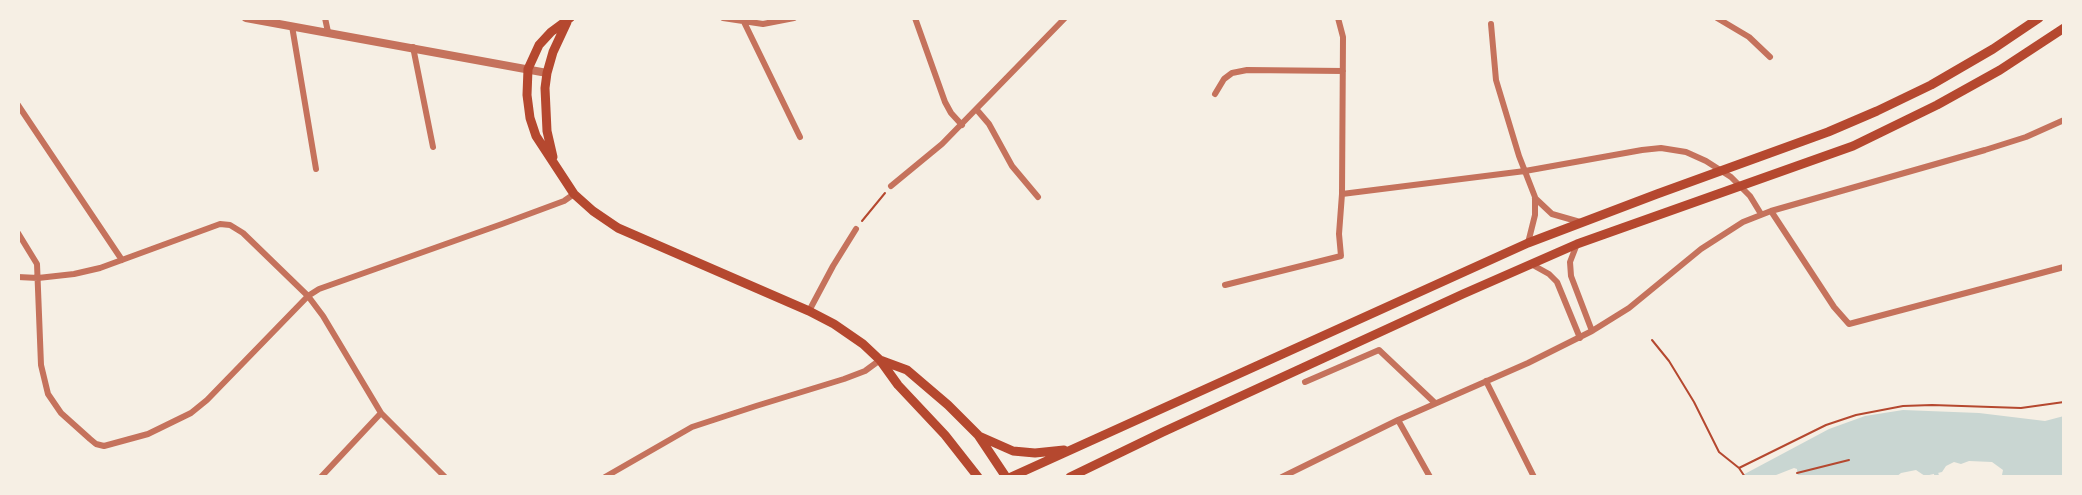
<!DOCTYPE html>
<style>
body{margin:0}
#map{position:relative;width:2082px;height:495px;overflow:hidden;background:#f6efe4;font-family:"IBM Plex Sans",sans-serif}
canvas{display:block}
.frame{position:absolute;inset:0;border:20px solid #f6efe4;pointer-events:none}
</style>
<div id="map">
<canvas width="2082" height="495"></canvas>
<div class="frame"></div>
</div>
<script>
const ctx = document.querySelector('canvas').getContext('2d');
ctx.lineJoin = 'round';
function paint(path, color) { ctx.fillStyle = color; ctx.fill(path, 'evenodd'); }
const poly = rows => new Path2D(rows.map(r => 'M' + r).join(''));
function strokePath(path, color, width, dash) { ctx.strokeStyle = color; ctx.lineWidth = width; ctx.lineCap = dash ? 'butt' : 'round'; ctx.setLineDash(dash || []); ctx.stroke(path); }
paint(poly([
 [1903,410,1979,413,2045,421,2064,416,2064,477,2007,477,2002,475,2003,470,1992,462,1969,461,1961,464,1954,462,1946,466,1942,472,1925,476,1916,470,1901,473,1896,477,1798,477,1797,469,1794,468,1771,477,1739,477,1829,429,1865,416]
]), '#c9d6d2');
strokePath(poly([
 [1936,473,1937,477]
]), '#c9d6d2', 4.5);
strokePath(poly([
 [862,221,885,193],
 [1652,340,1669,361,1694,402,1719,452,1739,468],
 [1797,473,1849,460],
 [1745,477,1739,468,1826,425,1856,415,1903,406,1932,405,2021,408,2064,402]
]), '#b5482f', 2);
strokePath(poly([
 [325,18,328,32],
 [723,18,763,24,794,18],
 [915,18,945,102,951,113,962,125],
 [1717,18,1749,37,1770,57],
 [744,22,800,137],
 [1491,24,1496,80,1519,156,1535,197,1535,215,1528,243],
 [292,26,316,169],
 [413,47,433,147],
 [1215,94,1224,79,1232,73,1247,70,1343,71],
 [18,105,122,260],
 [977,110,989,124,1012,166,1038,197],
 [891,186,942,144,1065,18],
 [1342,194,1525,171,1642,150,1661,148,1686,152,1706,161,1731,177,1750,196,1761,214],
 [1535,198,1552,214,1580,222],
 [1771,211,1834,307,1849,324,2064,267],
 [18,233,37,264,41,365,48,394,61,413,90,439,96,444,104,446,148,434,191,413,207,400,308,296,319,289,502,224,564,201,574,194],
 [1577,244,1570,262,1571,276,1592,331],
 [1531,264,1549,274,1557,282,1580,338],
 [18,277,38,278,74,274,100,268,220,224,230,225,243,233,308,296,323,316,381,413,445,477],
 [1225,285,1341,256,1339,234,1342,194,1343,37,1338,18],
 [809,311,833,266,856,229],
 [1486,381,1534,477],
 [1305,382,1379,350,1435,403],
 [1398,420,1430,477],
 [321,477,381,413],
 [605,477,692,427,756,406,844,379,865,371,880,360],
 [1282,477,1398,420,1528,363,1592,331,1629,308,1701,249,1743,222,1771,211,1985,150,2026,137,2064,120]
]), '#c5725c', 6);
strokePath(poly([
 [246,18,547,73]
]), '#c5725c', 8);
strokePath(poly([
 [570,18,551,32,539,45,528,69,527,95,530,118,536,136,574,194,593,211,618,228,809,311,834,324,863,344,880,360,898,385,945,435,978,477],
 [553,157,547,131,545,88,547,73,553,52,567,22],
 [880,360,907,370,948,405,978,435,1006,477],
 [979,436,1013,451,1035,453,1064,450],
 [1011,477,1528,243,1657,194,1828,132,1877,111,1931,85,1993,49,2039,18],
 [1070,477,1163,432,1463,294,1577,244,1853,146,1937,105,2000,70,2064,28]
]), '#b5482f', 9);
</script>
